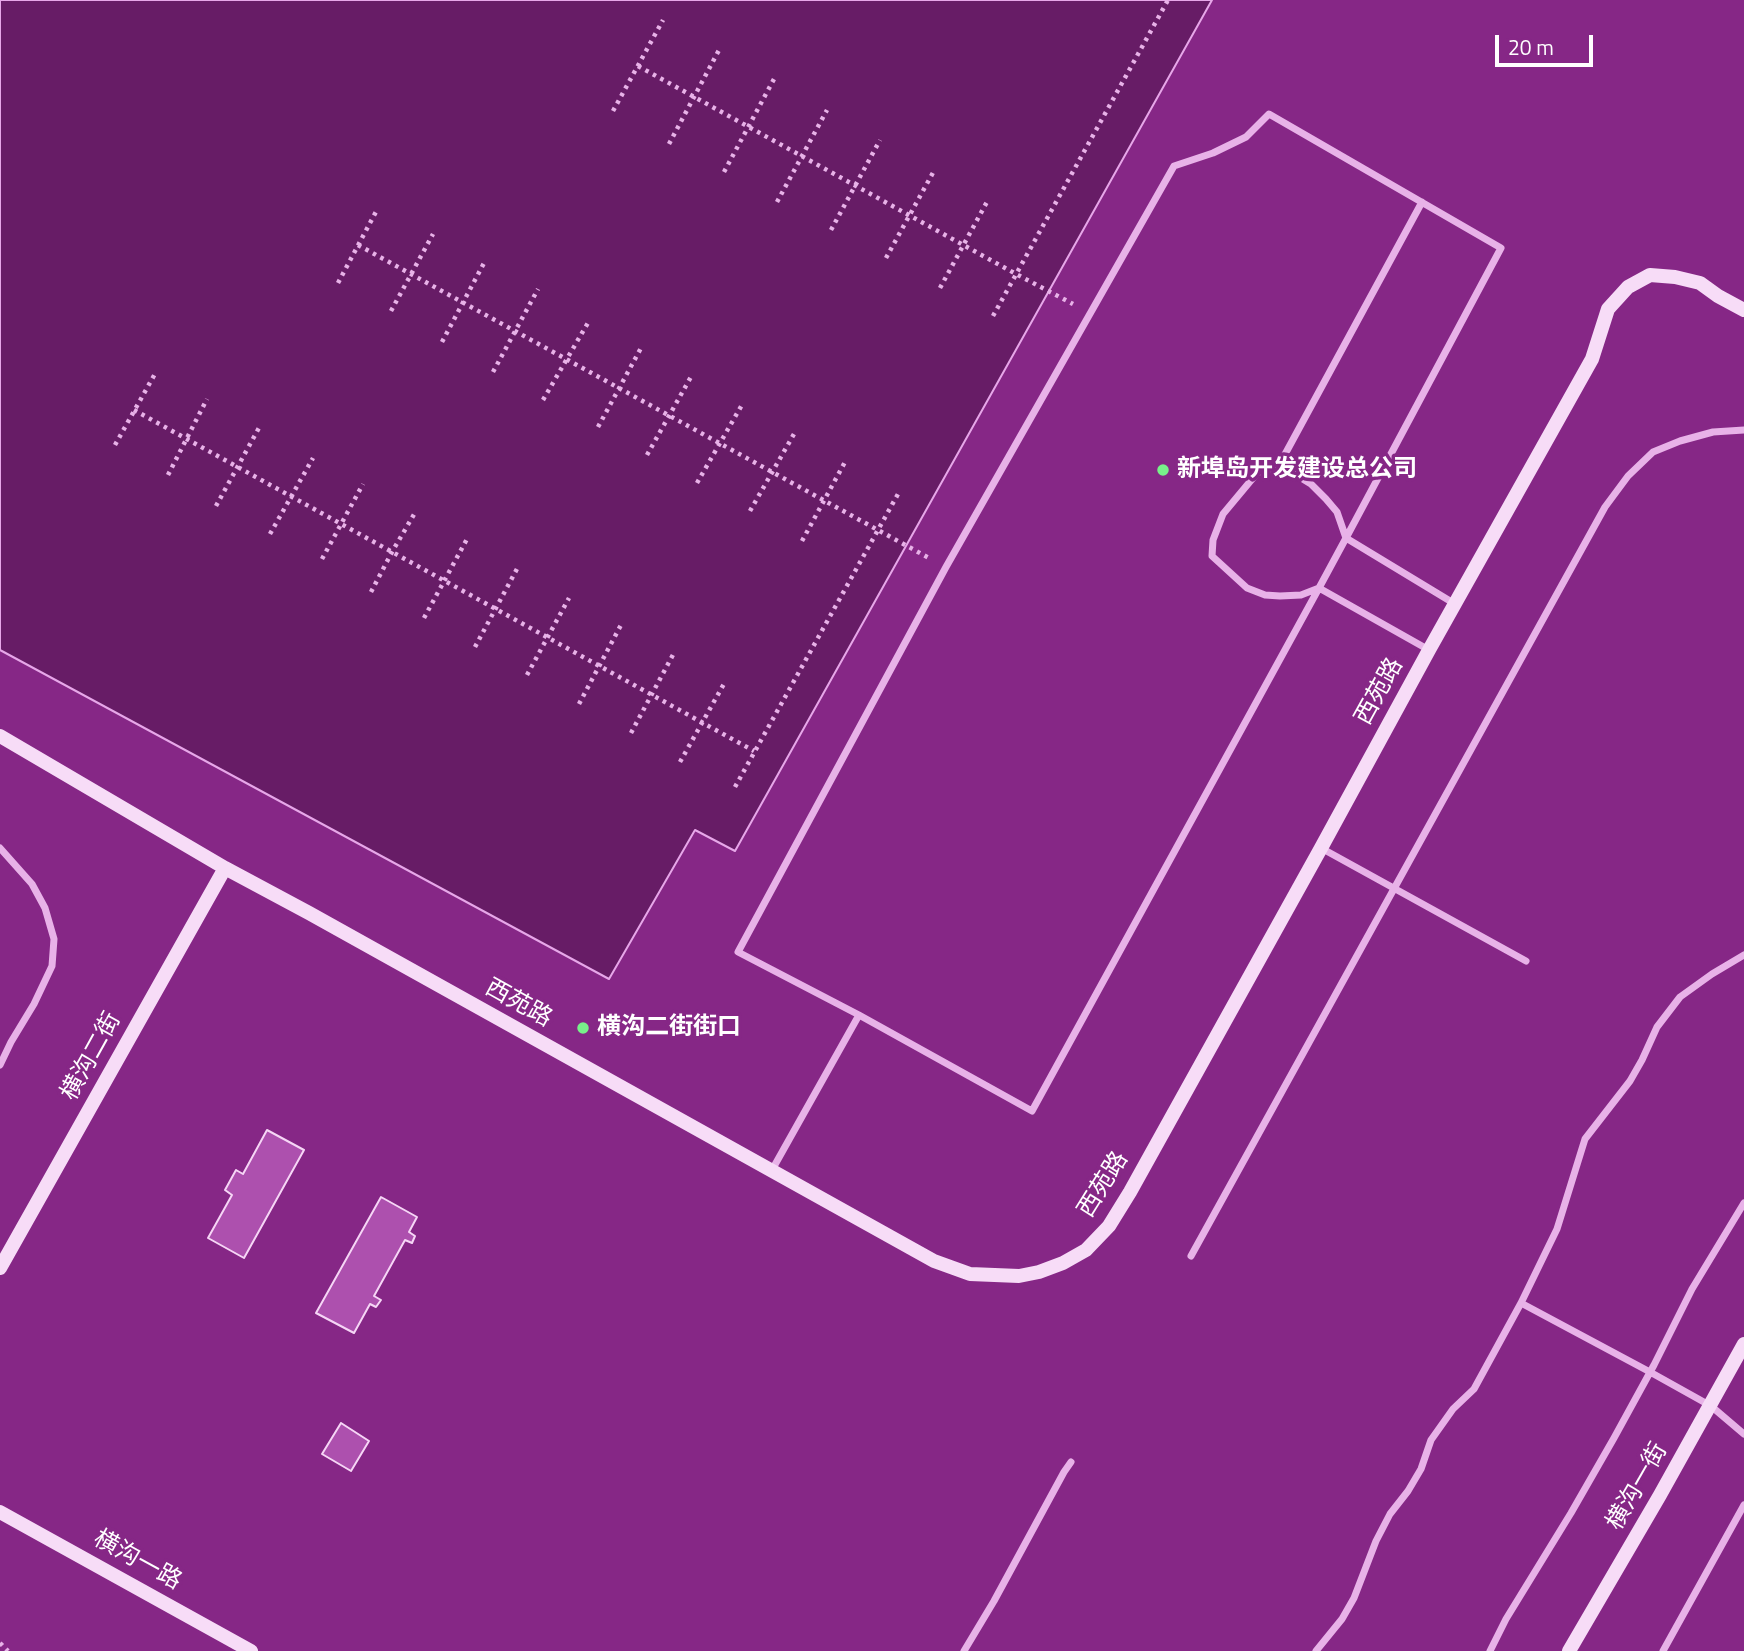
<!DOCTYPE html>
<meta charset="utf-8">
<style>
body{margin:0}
#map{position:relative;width:1744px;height:1651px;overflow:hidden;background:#862786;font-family:"Titillium Web",sans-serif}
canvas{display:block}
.scale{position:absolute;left:1495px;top:35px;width:98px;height:32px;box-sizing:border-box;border:4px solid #fff;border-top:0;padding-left:9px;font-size:21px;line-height:24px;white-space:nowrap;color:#fff;-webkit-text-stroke:5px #862786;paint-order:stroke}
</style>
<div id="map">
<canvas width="1744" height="1651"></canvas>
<div class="scale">20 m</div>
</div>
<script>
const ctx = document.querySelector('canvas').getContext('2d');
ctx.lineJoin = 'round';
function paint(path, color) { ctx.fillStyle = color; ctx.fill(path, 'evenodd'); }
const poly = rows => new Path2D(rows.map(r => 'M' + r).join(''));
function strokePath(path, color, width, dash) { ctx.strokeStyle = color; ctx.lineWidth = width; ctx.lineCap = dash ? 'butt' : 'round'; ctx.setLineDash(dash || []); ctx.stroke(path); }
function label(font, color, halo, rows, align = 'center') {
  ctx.font = font + ' "Titillium Web","Noto Sans SC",sans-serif'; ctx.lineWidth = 7; ctx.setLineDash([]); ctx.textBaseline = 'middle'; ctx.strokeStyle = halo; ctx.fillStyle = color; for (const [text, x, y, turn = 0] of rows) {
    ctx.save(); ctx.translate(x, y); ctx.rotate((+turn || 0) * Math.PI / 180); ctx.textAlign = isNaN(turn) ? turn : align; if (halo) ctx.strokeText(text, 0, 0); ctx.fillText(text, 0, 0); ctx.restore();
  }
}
const water = poly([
 [0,0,1212,0,735,851,695,830,609,979,0,650,0,0]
]);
paint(water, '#671c66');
strokePath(water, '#e7a7e9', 2);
const building = poly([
 [267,1130,304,1150,244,1258,208,1238,232,1195,225,1190,236,1170,243,1174,267,1130],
 [381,1197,417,1217,409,1232,415,1236,412,1243,405,1240,374,1296,381,1300,376,1307,370,1304,354,1333,316,1313,381,1197],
 [341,1423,369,1441,351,1471,322,1454,341,1423]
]);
paint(building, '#ad50ae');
strokePath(building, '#f6d6f6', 2);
strokePath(poly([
 [638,66,1016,274,1073,304],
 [613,111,663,20],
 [669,144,719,50],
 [724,172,774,79],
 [777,202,827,110],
 [831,230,880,140],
 [358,245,929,558],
 [886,258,935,169],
 [338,283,378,208],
 [940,288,988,200],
 [391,311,433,234],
 [993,316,1168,0],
 [442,342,484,263],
 [493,372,538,289],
 [543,400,589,321],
 [134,410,754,751],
 [598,427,641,348],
 [115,445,156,372],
 [647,455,692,375],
 [168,475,207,399],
 [697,483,743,403],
 [216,506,260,426],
 [750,511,794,434],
 [270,534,313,458],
 [802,541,845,462],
 [322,559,363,484],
 [371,592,392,552,416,511],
 [424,618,467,539],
 [475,647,518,567],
 [527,675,569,598],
 [579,704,622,623],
 [631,733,675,651],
 [680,762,725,682],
 [735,787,898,494],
 [0,1643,8,1651]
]), '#e8b2e8', 4.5, [3.5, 5]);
strokePath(poly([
 [1277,469,1293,473,1311,484,1326,499,1337,512,1346,538,1319,588,1301,595,1280,596,1265,595,1247,588,1212,556,1213,540,1223,514,1258,472,1277,469],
 [1277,469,1422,202],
 [1429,650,1319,588,1032,1111,859,1015,738,952,946,567,1174,166,1213,153,1246,137,1269,114,1501,248,1346,538,1455,604],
 [0,848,32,884,45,908,54,939,52,966,34,1004,11,1042,0,1065],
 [1321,848,1526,961],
 [772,1170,859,1015],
 [1191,1256,1605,507,1628,476,1653,452,1680,441,1713,432,1744,430],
 [1521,1303,1650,1372,1711,1406,1744,1434],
 [964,1651,994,1601,1064,1472,1071,1462],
 [1316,1651,1342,1619,1354,1598,1376,1541,1390,1514,1408,1491,1421,1469,1431,1440,1453,1409,1474,1389,1521,1303,1557,1229,1585,1139,1630,1081,1642,1060,1657,1027,1680,997,1712,974,1744,955],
 [1490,1651,1506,1619,1571,1513,1614,1438,1654,1365,1692,1289,1744,1203],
 [1663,1651,1744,1505]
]), '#e8b2e8', 7);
strokePath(poly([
 [0,736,225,868,309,913,934,1261,970,1274,1019,1276,1039,1272,1063,1263,1086,1250,1109,1226,1130,1192,1321,848,1429,650,1592,359,1608,309,1628,287,1650,275,1675,277,1700,283,1718,296,1744,310],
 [0,1268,225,868],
 [0,1512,251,1651],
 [1569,1651,1660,1495,1744,1344]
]), '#f7dcf7', 14);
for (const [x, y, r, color] of [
 [1163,470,7,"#78f08a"],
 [583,1028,7,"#78f08a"]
]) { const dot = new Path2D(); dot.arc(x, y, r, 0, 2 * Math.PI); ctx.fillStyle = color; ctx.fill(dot); strokePath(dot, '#862786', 2.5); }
label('bold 24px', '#fff', '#862786', [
 ["新埠岛开发建设总公司",1177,470],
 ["横沟二街街口",597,1028]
], 'left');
label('24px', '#fff', '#862786', [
 ["西苑路",1380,692,-61],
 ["西苑路",518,1004,29],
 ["横沟二街",92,1057,-61],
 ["西苑路",1104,1185,-58],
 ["横沟一街",1638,1487,-60],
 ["横沟一路",137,1561,29]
]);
</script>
